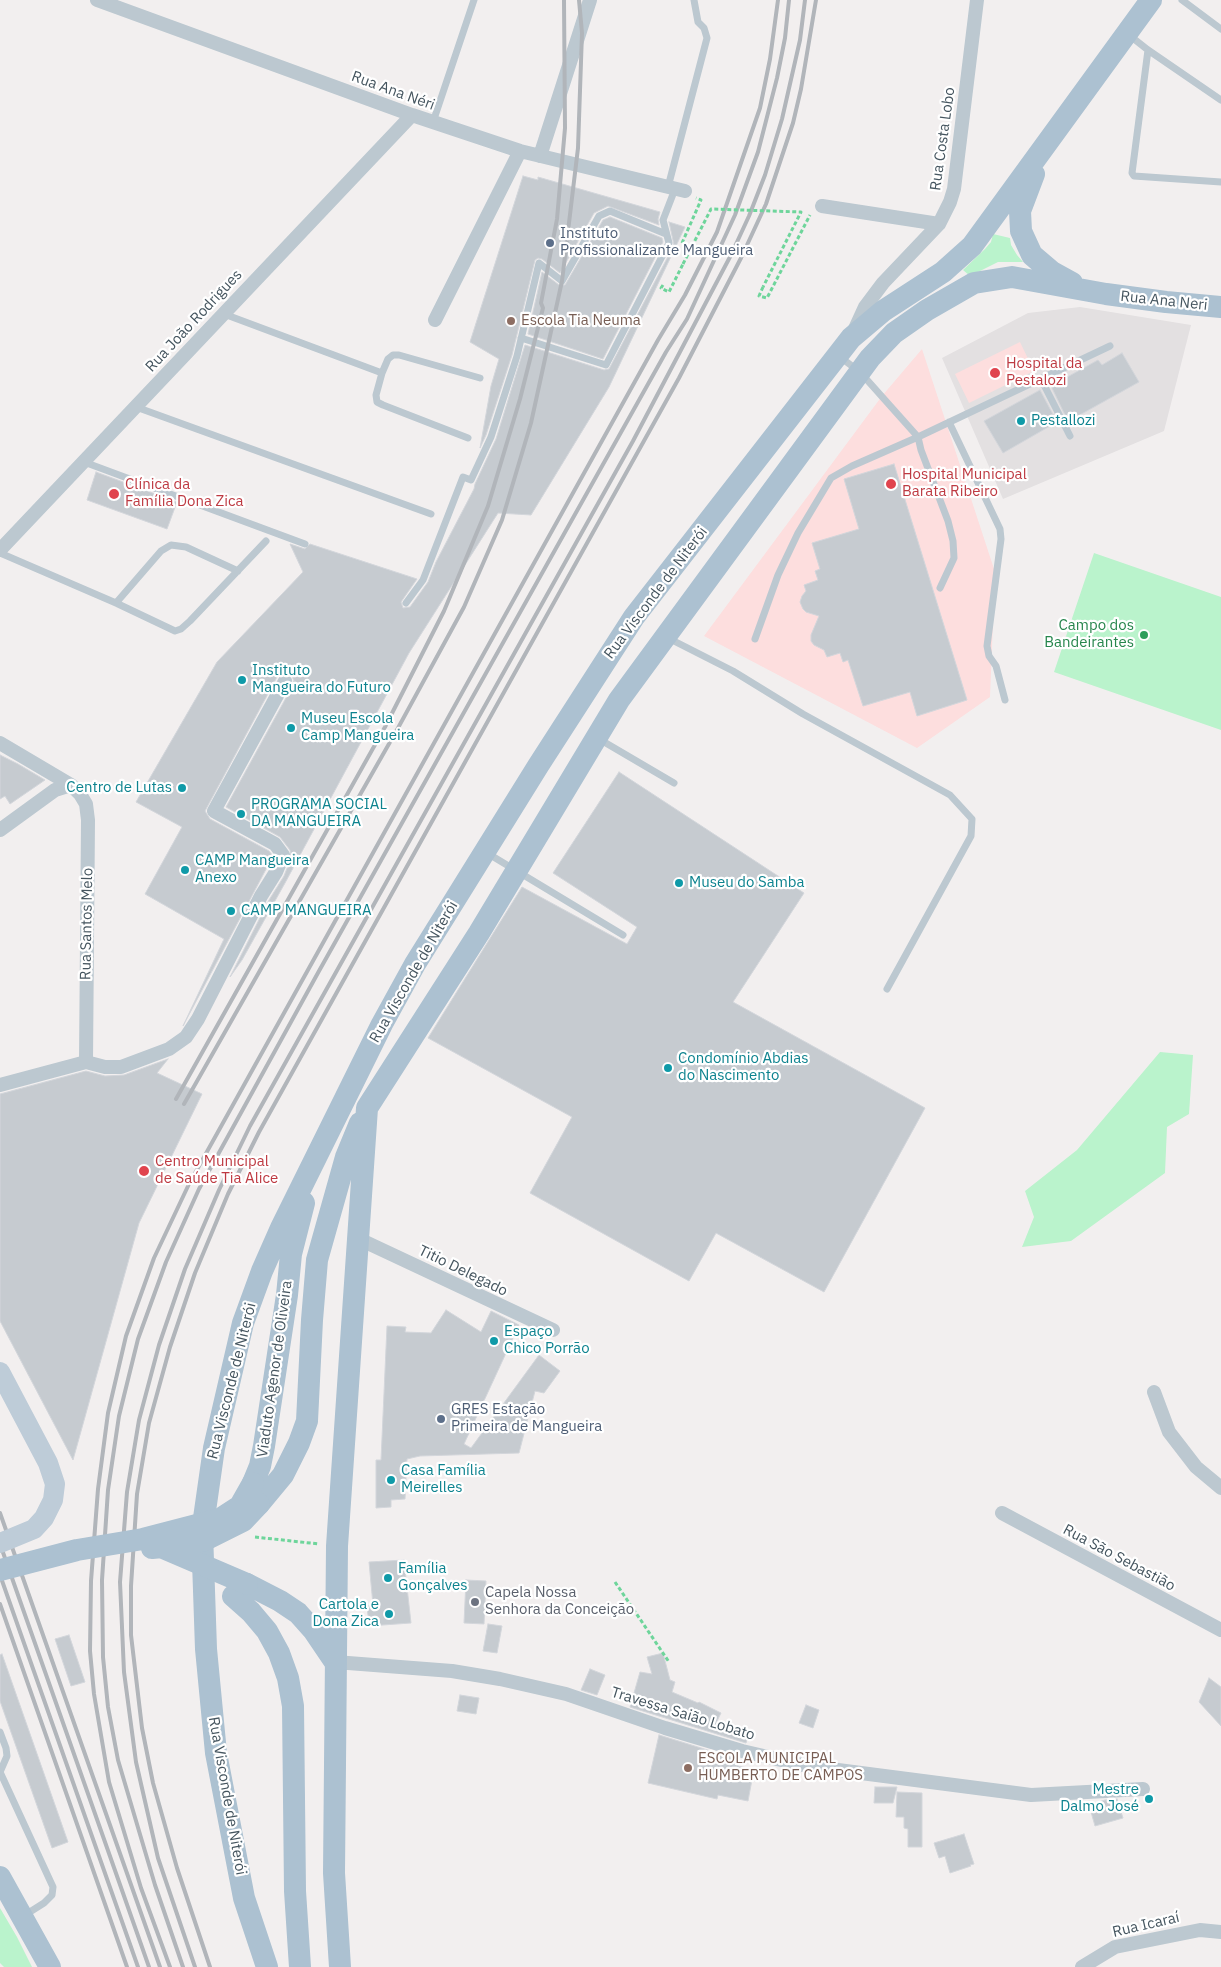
<!DOCTYPE html>
<meta charset="utf-8">
<style>
body{margin:0}
canvas{display:block;background:#f2efef}
</style>
<canvas width="1221" height="1967"></canvas>
<script>
const ctx = document.querySelector('canvas').getContext('2d');
ctx.lineJoin = 'round';
function paint(path, color) { ctx.fillStyle = color; ctx.fill(path, 'evenodd'); }
const poly = rows => new Path2D(rows.map(r => 'M' + r).join(''));
function strokePath(path, color, width, dash) { ctx.strokeStyle = color; ctx.lineWidth = width; ctx.lineCap = dash ? 'butt' : 'round'; ctx.setLineDash(dash || []); ctx.stroke(path); }
function label(font, color, halo, rows, align = 'center') {
  ctx.font = font + ' "IBM Plex Sans",sans-serif'; ctx.lineWidth = 4.5; ctx.setLineDash([]); ctx.textBaseline = 'middle'; ctx.strokeStyle = halo; ctx.fillStyle = color; for (const [text, x, y, turn = 0] of rows) {
    ctx.save(); ctx.translate(x, y); ctx.rotate((+turn || 0) * Math.PI / 180); ctx.textAlign = isNaN(turn) ? turn : align; if (halo) ctx.strokeText(text, 0, 0); ctx.fillText(text, 0, 0); ctx.restore();
  }
}
paint(poly([
 [1080,307,1191,325,1164,431,1003,499,942,358,1028,313]
]), '#e3e0e1');
paint(poly([
 [1020,342,1034,371,969,403,955,374],
 [922,349,995,572,990,697,917,748,704,636,882,396]
]), '#fddede');
paint(poly([
 [993,234,1010,238,1011,245,1017,255,1023,262,998,262,970,276,963,270,985,249,991,242],
 [1094,553,1221,597,1221,730,1054,672],
 [1160,1052,1193,1055,1189,1114,1167,1127,1165,1173,1071,1241,1022,1247,1034,1217,1025,1191,1077,1150],
 [0,1908,17,1937,32,1967,4,1967,0,1963]
]), '#baf3cc');
const building = poly([
 [523,176,538,180,538,177,660,212,658,219,659,225,608,206,594,213,560,273,542,259,538,258,535,260,512,355,486,435,480,448,491,386,499,359,470,342,523,176],
 [610,217,662,238,663,242,603,359,528,334,542,272,559,285,565,285,603,220,610,217],
 [669,222,685,227,609,387,531,515,498,513,409,653,285,883,242,960,230,977,269,900,284,876,291,858,290,850,280,837,226,807,293,685,294,680,290,674,284,672,277,677,205,811,210,819,269,851,273,856,183,1026,224,939,145,894,182,827,136,802,217,662,303,572,290,544,305,549,310,544,417,579,401,602,403,608,410,607,428,582,436,562,474,489,475,484,496,439,525,345,604,370,609,369,674,245,669,222],
 [1122,353,1139,382,1076,417,1074,413,1066,417,1051,386,1098,360,1102,365,1122,353],
 [1040,390,1057,422,1003,453,984,421,1040,390],
 [894,464,967,700,917,716,910,692,863,706,848,660,843,662,840,653,827,657,824,650,814,645,811,641,811,635,819,616,806,612,803,609,800,602,802,596,806,591,804,585,818,580,815,571,820,569,812,543,859,529,844,479,894,464],
 [96,472,177,502,167,529,87,500,96,472],
 [0,755,18,764,45,780,10,804,5,796,0,799,0,755],
 [619,772,804,893,733,1002,925,1108,824,1292,716,1233,689,1281,530,1193,572,1117,428,1038,522,887,627,944,637,927,553,873,619,772],
 [168,1059,157,1073,202,1094,139,1223,73,1460,0,1321,0,1094,86,1071,105,1076,124,1075,168,1059],
 [446,1310,481,1332,491,1311,519,1325,464,1444,471,1448,539,1355,560,1371,544,1393,535,1391,519,1453,420,1456,407,1459,405,1499,391,1500,391,1507,376,1508,376,1460,381,1460,387,1326,406,1327,405,1332,431,1333,446,1310],
 [404,1560,411,1623,369,1626,367,1606,373,1605,369,1562,404,1560],
 [466,1580,486,1581,484,1624,464,1623,466,1580],
 [488,1624,502,1626,497,1653,483,1651,488,1624],
 [69,1635,85,1682,71,1686,55,1639,69,1635],
 [663,1653,670,1680,675,1682,672,1692,698,1703,699,1702,721,1713,716,1723,749,1734,746,1743,630,1707,640,1672,652,1674,647,1657,663,1653],
 [2,1654,68,1842,52,1848,0,1701,0,1655,2,1654],
 [590,1669,605,1675,597,1695,581,1690,590,1669],
 [1209,1678,1221,1687,1221,1726,1199,1702,1209,1678],
 [460,1695,479,1698,476,1714,457,1711,460,1695],
 [806,1705,819,1710,813,1728,799,1723,806,1705],
 [659,1735,740,1760,738,1766,754,1769,748,1801,718,1795,717,1799,648,1783,659,1735],
 [875,1787,897,1787,893,1803,874,1803,875,1787],
 [897,1792,922,1793,922,1847,908,1847,908,1829,904,1828,904,1817,896,1817,897,1792],
 [1117,1799,1123,1818,1095,1826,1089,1805,1105,1800,1117,1799],
 [964,1834,974,1864,970,1865,971,1866,950,1873,945,1856,939,1858,934,1843,964,1834]
]);
paint(building, '#c6cbd0');
strokePath(building, '#d3d6db', 1);
strokePath(poly([
 [682,243,701,200,696,198],
 [663,285,661,288,669,292,683,264],
 [763,287,759,296,767,298,810,215],
 [255,1537,319,1544],
 [615,1582,669,1662]
]), '#6ed59b', 3, [4, 2.5]);
strokePath(poly([
 [1182,0,1221,29],
 [1129,35,1148,50,1221,100],
 [1148,50,1132,173,1134,176,1221,182],
 [433,122,474,0],
 [668,187,707,38,704,28,698,22,694,0],
 [224,314,382,373],
 [521,338,606,365,669,243,663,220,675,189],
 [1041,379,1070,436],
 [136,407,431,514],
 [949,422,1000,529,1001,539,987,646,989,656,996,666,1005,700],
 [468,438,383,405,377,402,376,395,382,373,388,359,393,355,399,355,480,378],
 [84,462,305,544],
 [0,553,116,603,175,631,181,629,190,621,266,541],
 [940,588,954,558,953,541,948,521,921,450,918,437,1110,346],
 [116,603,161,551,171,545,186,547,238,571],
 [406,603,423,580,463,477,471,480,491,437,517,356,539,263,562,281,599,216,610,211,666,234],
 [668,638,733,671,803,714,950,795,972,819,971,836,887,989],
 [755,639,778,575,798,533,831,478,852,466,918,437,860,372,840,357],
 [599,739,674,783],
 [487,853,623,935],
 [0,1732,6,1748,7,1756,0,1772],
 [0,1772,53,1887,52,1895,44,1903,25,1915]
]), '#bcc8d0', 7);
strokePath(poly([
 [97,0,412,115,520,151,685,191],
 [540,156,590,0],
 [822,206,939,224],
 [435,320,520,151],
 [854,331,865,307,883,283,939,224,950,202,954,189,977,0],
 [0,550,412,115],
 [0,743,71,785,80,794,86,804,88,820,86,1062],
 [0,830,55,790,71,785],
 [86,1062,105,1067,121,1067,169,1049,186,1037,198,1019,261,896,276,872,283,855,275,844,214,811,285,681],
 [0,1085,86,1062],
 [359,1239,553,1330],
 [1154,1392,1169,1432,1196,1467,1221,1488],
 [1002,1513,1221,1630],
 [335,1662,452,1671,500,1679,566,1694,665,1728,742,1751,807,1766,1031,1795,1143,1789],
 [1082,1967,1115,1947,1200,1930,1221,1932]
]), '#bcc8d0', 14);
strokePath(poly([
 [1034,174,1020,211,1021,231,1032,255,1052,272,1072,283],
 [253,1483,260,1466,264,1446,287,1295,291,1254,304,1203],
 [259,1504,283,1475,299,1443,307,1421,312,1320,317,1260,346,1157,360,1123],
 [247,1584,280,1601,298,1613,314,1631,335,1662],
 [233,1596,251,1612,267,1631,279,1653,288,1678,293,1706,295,1891,300,1967],
 [0,1877,50,1967],
 [267,1967,244,1898,216,1753,206,1649,202,1532,214,1448,243,1323,262,1271,281,1228,382,1024,415,964,538,766,634,617,851,338,883,311,943,272,972,246,1151,0],
 [340,1967,334,1873,337,1546,367,1108,479,933,619,700,870,358,894,333,927,310,974,283,1012,277,1106,294,1166,302,1221,307]
]), '#acc1d1', 22);
strokePath(poly([
 [176,1099,385,727,444,611,488,506,520,399,543,308,541,303,557,219,565,128,564,0],
 [184,1104,398,728,464,607,502,520,531,423,562,281,578,148,582,33,579,0],
 [0,1513,160,1967],
 [0,1544,149,1967],
 [0,1575,138,1967],
 [0,1604,127,1967],
 [170,1967,141,1888,109,1782,94,1694,90,1651,91,1581,98,1489,108,1413,126,1336,154,1258,189,1184,658,340,685,295,717,232,760,108,770,59,778,0],
 [183,1967,155,1885,118,1760,108,1707,103,1657,102,1580,108,1490,119,1416,138,1339,166,1262,199,1189,319,971,666,352,687,319,735,215,758,152,777,78,785,38,789,0],
 [195,1967,158,1858,136,1762,124,1672,120,1582,127,1492,139,1420,159,1345,185,1269,219,1190,250,1126,633,441,731,255,749,216,765,175,782,119,800,40,805,0],
 [210,1967,177,1868,153,1783,142,1728,131,1635,131,1586,137,1494,149,1423,170,1347,195,1273,228,1194,259,1132,679,378,741,258,766,204,793,123,801,89,816,0]
]), '#b1b5ba', 4);
strokePath(poly([
 [683,264,711,209,801,212,763,287]
]), '#6ed59b', 3, [4, 2.5]);
strokePath(poly([
 [0,1372,48,1463,55,1484,53,1500,44,1518,34,1529,0,1543]
]), '#beccd8', 20);
strokePath(poly([
 [152,1548,184,1545,205,1540,243,1521,259,1504],
 [163,1548,247,1584],
 [0,1570,77,1550,143,1539,220,1519,240,1506,253,1483]
]), '#acc1d1', 22);
for (const [x, y, r, color] of [
 [550,243,5,"#5c6f8a"],
 [511,321,5,"#8d6e63"],
 [995,373,6,"#e0444e"],
 [1021,421,5,"#0f9aa8"],
 [891,484,6,"#e0444e"],
 [114,494,6,"#e0444e"],
 [1144,635,5,"#2e9e5b"],
 [242,680,5,"#0f9aa8"],
 [291,728,5,"#0f9aa8"],
 [182,788,5,"#0f9aa8"],
 [241,814,5,"#0f9aa8"],
 [185,870,5,"#0f9aa8"],
 [679,883,5,"#0f9aa8"],
 [231,911,5,"#0f9aa8"],
 [668,1068,5,"#0f9aa8"],
 [144,1171,6,"#e0444e"],
 [494,1341,5,"#0f9aa8"],
 [441,1419,5,"#5c6f8a"],
 [391,1480,5,"#0f9aa8"],
 [388,1578,5,"#0f9aa8"],
 [475,1602,5,"#6b7280"],
 [389,1614,5,"#0f9aa8"],
 [688,1768,5,"#8d6e63"],
 [1149,1799,5,"#0f9aa8"]
]) { const dot = new Path2D(); dot.arc(x, y, r, 0, 2 * Math.PI); ctx.fillStyle = color; ctx.fill(dot); strokePath(dot, '#fff', 2); }
label('15px', '#45555f', '#fff', [
 ["Rua Ana Néri",393,91,20],
 ["Rua Costa Lobo",943,139,-82],
 ["Rua Ana Neri",1164,301,6],
 ["Rua João Rodrigues",194,321,-47],
 ["Rua Visconde de Niterói",656,593,-53],
 ["Rua Santos Melo",87,924,-89],
 ["Rua Visconde de Niterói",414,972,-60],
 ["Titio Delegado",463,1271,26],
 ["Viaduto Agenor de Oliveira",275,1369,-82],
 ["Rua Visconde de Niterói",232,1381,-76],
 ["Rua São Sebastião",1119,1558,28],
 ["Travessa Saião Lobato",683,1714,17],
 ["Rua Visconde de Niterói",227,1796,80],
 ["Rua Icaraí",1146,1925,-13]
]);
label('15px', '#4e5e75', '#fff', [
 ["Instituto",560,234],
 ["Profissionalizante Mangueira",560,251],
 ["GRES Estação",451,1410],
 ["Primeira de Mangueira",451,1427]
], 'left');
label('15px', '#785e54', '#fff', [
 ["Escola Tia Neuma",521,321],
 ["ESCOLA MUNICIPAL",698,1759],
 ["HUMBERTO DE CAMPOS",698,1776]
], 'left');
label('15px', '#be3a42', '#fff', [
 ["Hospital da",1006,364],
 ["Pestalozi",1006,381],
 ["Hospital Municipal",902,475],
 ["Barata Ribeiro",902,492],
 ["Clínica da",125,485],
 ["Família Dona Zica",125,502],
 ["Centro Municipal",155,1162],
 ["de Saúde Tia Alice",155,1179]
], 'left');
label('15px', '#0d838f', '#fff', [
 ["Pestallozi",1031,421],
 ["Instituto",252,671],
 ["Mangueira do Futuro",252,688],
 ["Museu Escola",301,719],
 ["Camp Mangueira",301,736],
 ["Centro de Lutas",172,788,"right"],
 ["PROGRAMA SOCIAL",251,805],
 ["DA MANGUEIRA",251,822],
 ["CAMP Mangueira",195,861],
 ["Anexo",195,878],
 ["Museu do Samba",689,883],
 ["CAMP MANGUEIRA",241,911],
 ["Condomínio Abdias",678,1059],
 ["do Nascimento",678,1076],
 ["Espaço",504,1332],
 ["Chico Porrão",504,1349],
 ["Casa Família",401,1471],
 ["Meirelles",401,1488],
 ["Família",398,1569],
 ["Gonçalves",398,1586],
 ["Cartola e",379,1605,"right"],
 ["Dona Zica",379,1622,"right"],
 ["Mestre",1139,1790,"right"],
 ["Dalmo José",1139,1807,"right"]
], 'left');
label('15px', '#27864d', '#fff', [
 ["Campo dos",1134,626],
 ["Bandeirantes",1134,643]
], 'right');
label('15px', '#5b616d', '#fff', [
 ["Capela Nossa",485,1593],
 ["Senhora da Conceição",485,1610]
], 'left');
</script>
